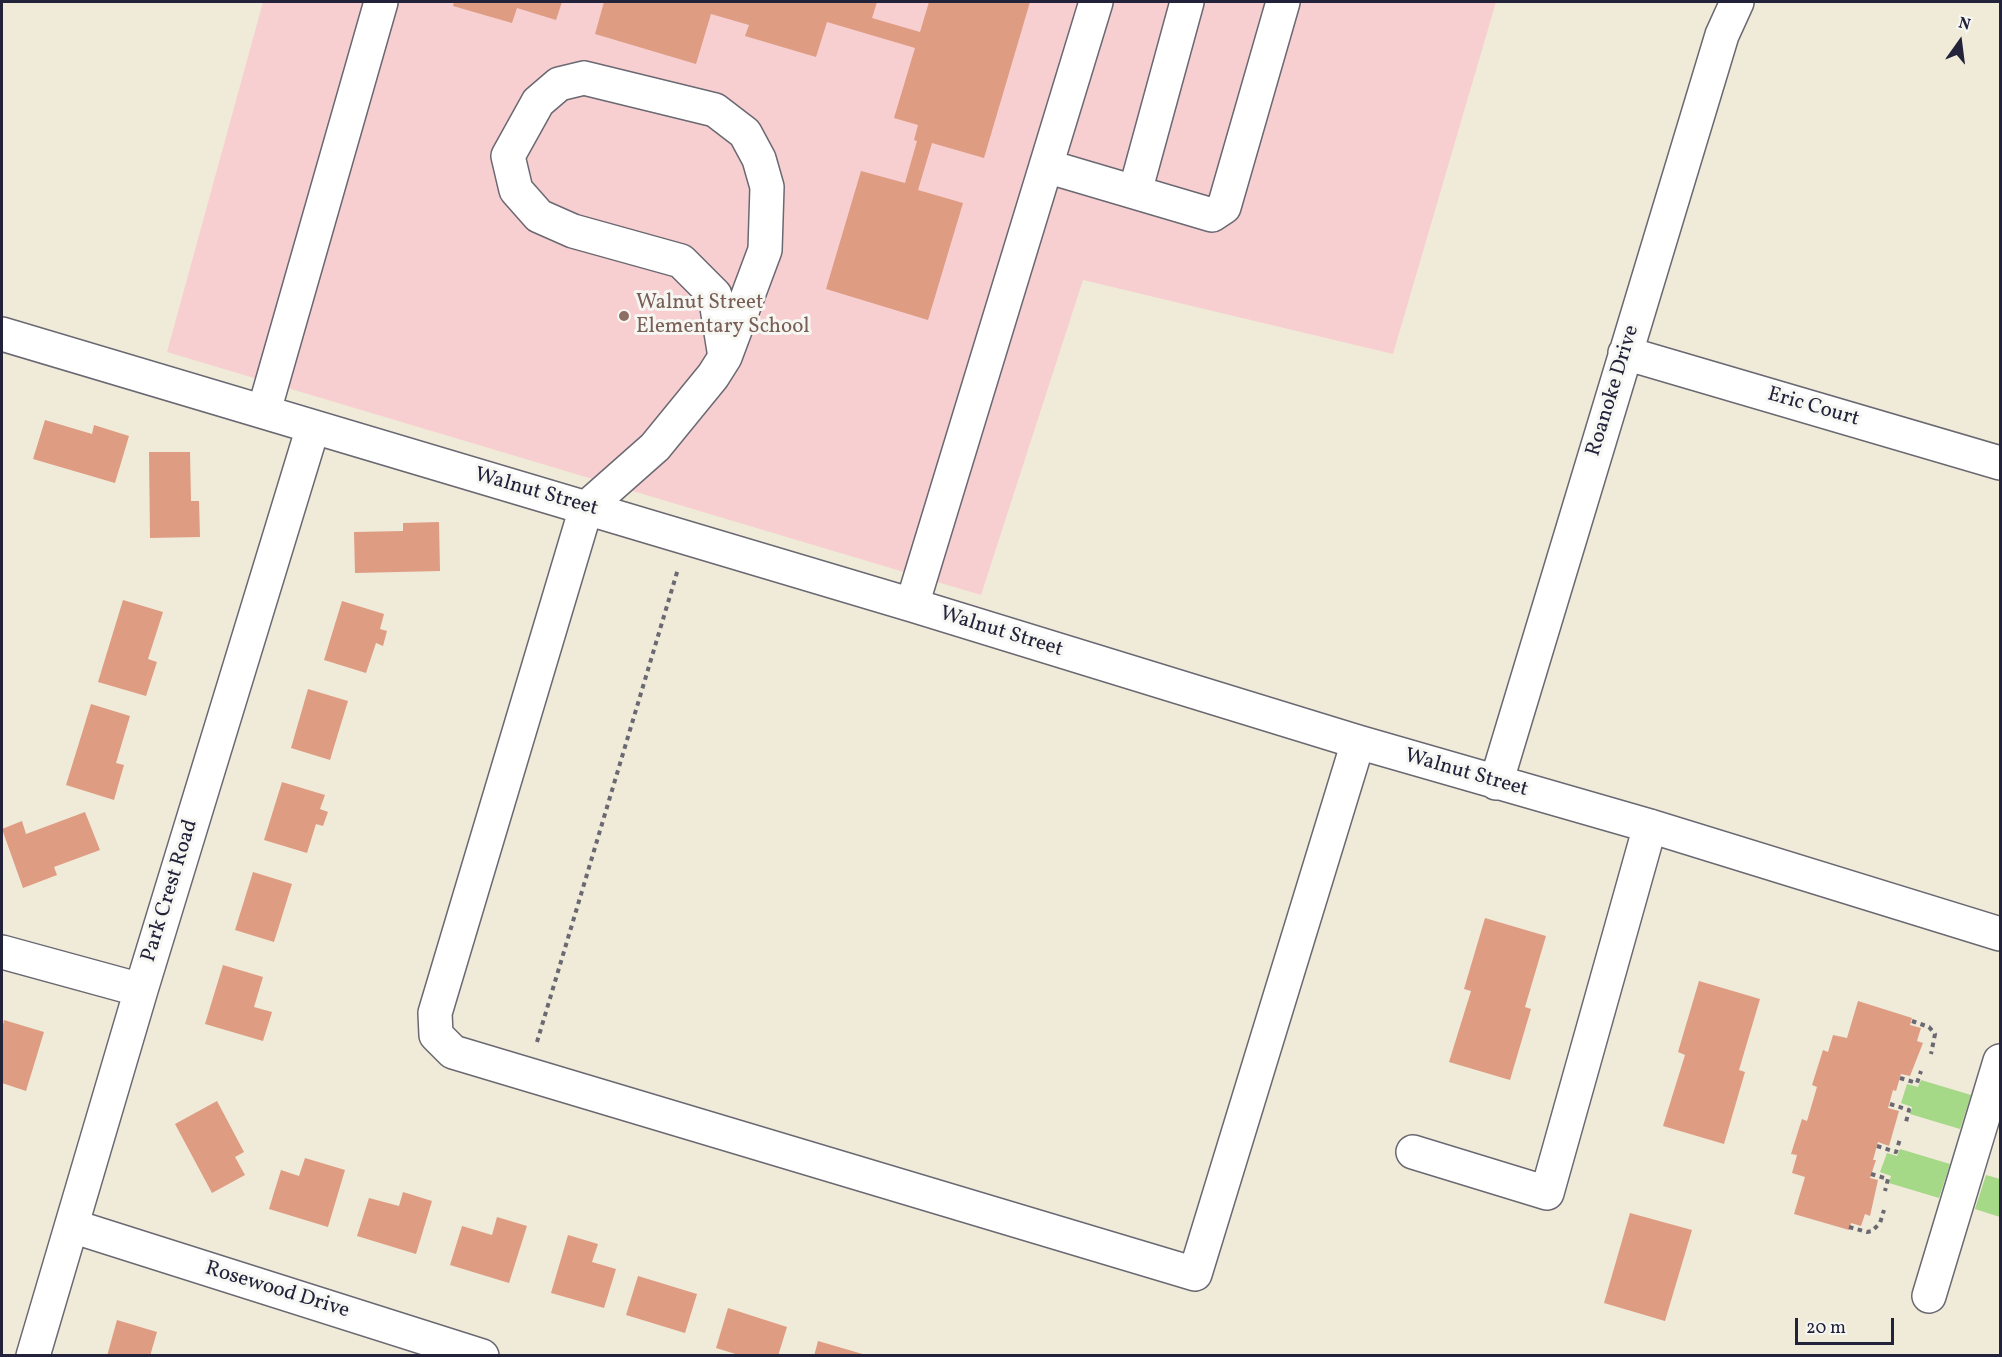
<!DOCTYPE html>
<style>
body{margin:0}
#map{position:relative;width:2002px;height:1357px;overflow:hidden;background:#f0ebd8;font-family:Vollkorn,serif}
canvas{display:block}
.frame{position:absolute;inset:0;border:3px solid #22223b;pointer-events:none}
.north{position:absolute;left:1930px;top:12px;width:60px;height:60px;-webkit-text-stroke:4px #f6f6f2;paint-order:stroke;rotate:14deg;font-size:16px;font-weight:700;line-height:24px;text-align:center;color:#22223b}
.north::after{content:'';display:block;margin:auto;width:21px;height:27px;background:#22223b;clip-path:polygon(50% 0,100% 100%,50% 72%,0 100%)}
.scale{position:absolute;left:1795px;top:1318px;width:99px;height:27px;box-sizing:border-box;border:3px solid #22223b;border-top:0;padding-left:8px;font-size:18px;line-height:21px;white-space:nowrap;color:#22223b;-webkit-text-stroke:4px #f6f6f2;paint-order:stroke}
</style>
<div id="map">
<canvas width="2002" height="1357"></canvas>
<div class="frame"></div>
<div class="north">N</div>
<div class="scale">20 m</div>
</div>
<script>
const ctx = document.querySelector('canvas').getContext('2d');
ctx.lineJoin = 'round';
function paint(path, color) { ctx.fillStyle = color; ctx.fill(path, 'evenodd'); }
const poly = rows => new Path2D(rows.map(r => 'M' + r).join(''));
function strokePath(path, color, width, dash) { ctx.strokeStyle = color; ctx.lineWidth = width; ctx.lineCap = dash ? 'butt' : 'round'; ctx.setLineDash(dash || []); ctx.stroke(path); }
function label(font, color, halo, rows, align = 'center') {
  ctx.font = font + ' Vollkorn,serif'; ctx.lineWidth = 6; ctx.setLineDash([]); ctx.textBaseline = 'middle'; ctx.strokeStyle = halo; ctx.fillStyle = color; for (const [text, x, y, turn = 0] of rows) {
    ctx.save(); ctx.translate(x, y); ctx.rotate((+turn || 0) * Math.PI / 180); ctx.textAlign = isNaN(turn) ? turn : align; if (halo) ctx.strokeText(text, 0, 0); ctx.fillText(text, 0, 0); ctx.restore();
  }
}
paint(poly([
 [263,2,1496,2,1393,354,1083,280,981,595,167,352]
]), '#f7cfd0');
paint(poly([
 [1921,1080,1971,1095,1960,1129,1910,1114,1912,1107,1901,1103,1907,1084,1918,1087],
 [1900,1149,1950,1164,1939,1198,1889,1183,1891,1176,1880,1172,1887,1153,1897,1156],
 [1986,1175,2000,1179,2000,1217,1975,1209]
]), '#a5d887');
paint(poly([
 [454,2,562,2,556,20,517,8,512,23,453,6],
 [604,2,877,2,872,18,920,32,929,2,1030,2,984,158,932,143,918,190,963,203,928,320,826,289,861,171,905,183,917,141,914,140,918,125,894,118,915,48,827,22,816,57,745,36,749,25,711,14,696,64,595,34],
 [45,420,92,434,94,425,129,436,115,483,33,459],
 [149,452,190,452,191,501,199,501,200,537,150,538],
 [439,522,440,571,355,573,354,532,403,531,403,523],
 [123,600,163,612,148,659,157,662,146,696,98,682],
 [342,601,384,614,380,629,387,631,383,646,376,643,366,673,324,660],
 [308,689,348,701,330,760,291,748],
 [91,704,130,716,116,763,124,765,114,800,66,785],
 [282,782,325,795,320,809,328,812,323,826,316,824,307,853,264,840],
 [85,812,100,850,54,867,57,875,23,888,2,829,22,821,26,834],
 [253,872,292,884,274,942,235,930],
 [1485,918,1546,936,1525,1007,1531,1009,1510,1080,1449,1062,1471,991,1464,989],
 [223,965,263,977,254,1007,272,1012,263,1041,205,1024],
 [1699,981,1760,999,1739,1070,1745,1072,1724,1144,1663,1126,1685,1055,1678,1052],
 [1858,1001,1912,1018,1910,1025,1921,1028,1917,1041,1923,1043,1910,1076,1901,1074,1896,1091,1893,1090,1888,1108,1899,1111,1889,1146,1878,1142,1873,1160,1876,1160,1870,1178,1878,1180,1870,1216,1865,1214,1861,1226,1851,1223,1849,1230,1794,1214,1805,1177,1792,1173,1797,1155,1791,1154,1802,1119,1807,1121,1817,1087,1812,1085,1823,1050,1828,1052,1833,1035,1847,1038],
 [4,1020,44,1032,26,1091,2,1083,2,1030],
 [217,1101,244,1152,235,1157,245,1175,212,1193,175,1124],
 [305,1158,345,1170,328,1227,269,1209,281,1170,299,1176],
 [403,1192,432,1201,416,1254,357,1236,369,1198,399,1206],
 [1630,1213,1692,1230,1665,1321,1604,1303],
 [497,1217,527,1226,509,1283,450,1265,462,1226,492,1235],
 [568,1235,598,1244,592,1262,616,1269,604,1308,551,1293],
 [638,1276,697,1294,685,1333,626,1315],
 [728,1308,787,1327,778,1356,742,1356,716,1348],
 [117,1320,157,1332,150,1356,107,1356],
 [818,1341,866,1355,866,1356,814,1356]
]), '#de9c83');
const minor = poly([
 [584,78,715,110,745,133,759,159,767,187,765,250,725,357,715,295,681,261,573,231,539,216,516,190,508,156,538,102,559,84,584,78],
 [1046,166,1212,215,1224,207,1283,2],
 [1135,192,1187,2],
 [2,334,912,605,1358,742,1650,826,2000,934],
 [1625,353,2000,463],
 [725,357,713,376,655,447,586,508,435,1013,436,1035,453,1052,1195,1274,1358,742],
 [264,411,381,2],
 [912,605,1096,2],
 [1496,783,1722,35,1737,2],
 [2,952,141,990],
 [1413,1152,1547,1193,1650,826],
 [72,1226,482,1356],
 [1929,1296,2000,1061],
 [33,1356,141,990,313,427]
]);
strokePath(minor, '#6a6872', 36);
strokePath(poly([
 [1912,1021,1929,1027,1935,1034,1931,1054],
 [537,1042,678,569],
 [1900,1078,1917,1083,1921,1071],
 [1890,1104,1909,1110,1906,1122],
 [1877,1146,1896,1152,1900,1139],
 [1871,1174,1888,1179,1885,1191],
 [1849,1227,1867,1232,1872,1231,1880,1223,1884,1210]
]), '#6a6872', 4, [4.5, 4.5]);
strokePath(minor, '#fff', 33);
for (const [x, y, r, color] of [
 [624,316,6,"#8d6e63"]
]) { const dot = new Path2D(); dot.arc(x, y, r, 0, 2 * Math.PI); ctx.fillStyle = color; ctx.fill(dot); strokePath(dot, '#f6f6f2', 2); }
label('21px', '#785e54', '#f6f6f2', [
 ["Walnut Street",636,304],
 ["Elementary School",636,328]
], 'left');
label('21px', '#22223b', '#f6f6f2', [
 ["Roanoke Drive",1614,391,-73],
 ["Eric Court",1813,408,16],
 ["Walnut Street",536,493,16],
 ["Walnut Street",1001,633,17],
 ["Walnut Street",1466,774,16],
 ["Park Crest Road",171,891,-73],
 ["Rosewood Drive",277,1291,17]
]);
</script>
